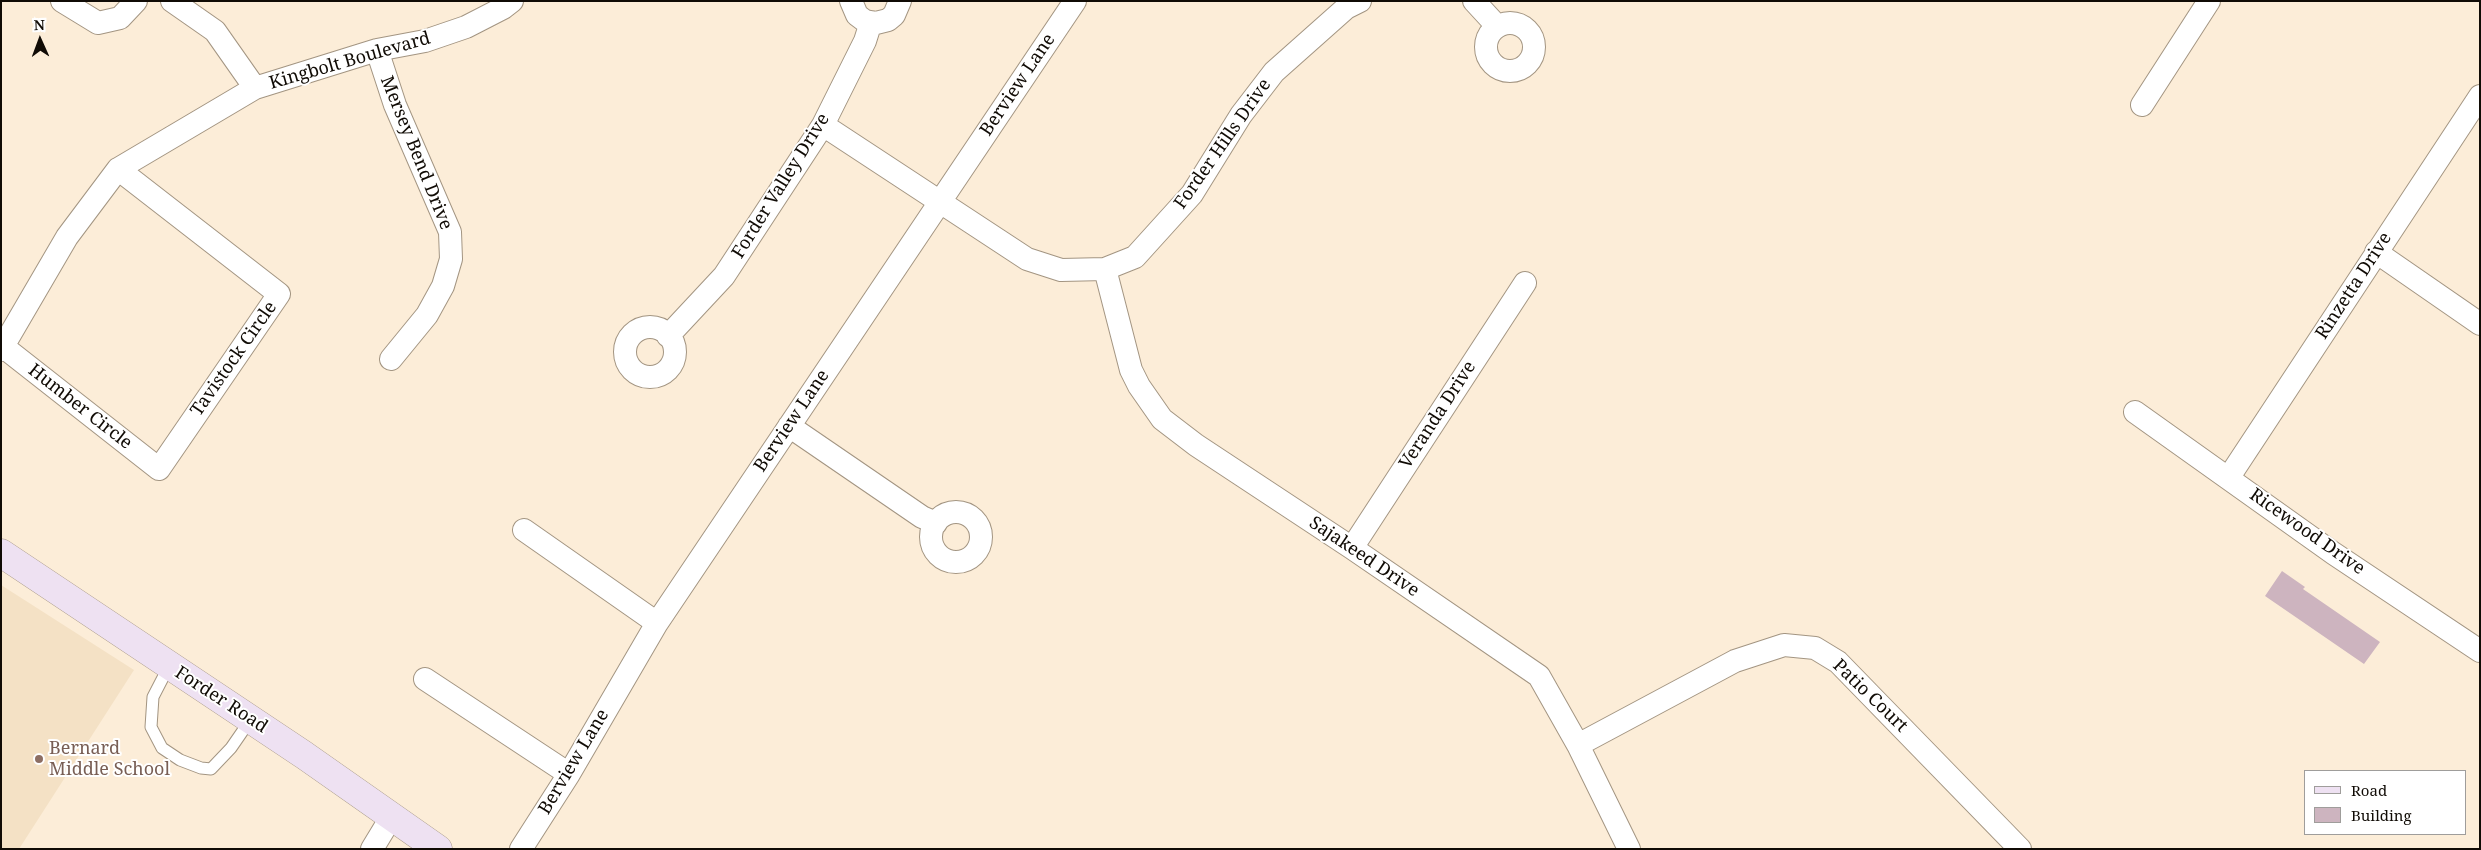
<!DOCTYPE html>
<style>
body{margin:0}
#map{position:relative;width:2481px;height:850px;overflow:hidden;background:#fcedd8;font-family:"Noto Serif",serif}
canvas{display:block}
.frame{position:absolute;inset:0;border:2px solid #100b05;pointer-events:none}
.legend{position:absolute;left:2304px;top:770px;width:162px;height:65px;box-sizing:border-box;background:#fff;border:1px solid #9f9d9b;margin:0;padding:6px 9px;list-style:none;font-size:15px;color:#100b05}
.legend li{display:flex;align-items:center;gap:10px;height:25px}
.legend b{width:25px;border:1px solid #9f9d9b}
.north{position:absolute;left:15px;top:15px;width:50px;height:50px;-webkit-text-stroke:4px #fff;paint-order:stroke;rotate:358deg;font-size:14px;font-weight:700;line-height:20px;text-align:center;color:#100b05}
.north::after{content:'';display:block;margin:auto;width:18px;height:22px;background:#100b05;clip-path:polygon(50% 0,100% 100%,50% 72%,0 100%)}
</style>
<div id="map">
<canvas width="2481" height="850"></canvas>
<div class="frame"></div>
<ul class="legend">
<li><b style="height:6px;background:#eee1f2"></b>Road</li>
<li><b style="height:14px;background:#cdb4bf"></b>Building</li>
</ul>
<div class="north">N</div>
</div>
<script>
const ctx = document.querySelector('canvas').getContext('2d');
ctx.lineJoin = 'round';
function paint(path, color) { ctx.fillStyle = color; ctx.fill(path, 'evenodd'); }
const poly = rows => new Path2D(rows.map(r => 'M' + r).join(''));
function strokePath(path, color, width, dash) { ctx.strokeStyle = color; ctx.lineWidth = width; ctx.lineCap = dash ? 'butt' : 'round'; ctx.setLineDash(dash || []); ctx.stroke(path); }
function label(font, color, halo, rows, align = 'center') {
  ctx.font = font + ' "Noto Serif",serif'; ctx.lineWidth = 4; ctx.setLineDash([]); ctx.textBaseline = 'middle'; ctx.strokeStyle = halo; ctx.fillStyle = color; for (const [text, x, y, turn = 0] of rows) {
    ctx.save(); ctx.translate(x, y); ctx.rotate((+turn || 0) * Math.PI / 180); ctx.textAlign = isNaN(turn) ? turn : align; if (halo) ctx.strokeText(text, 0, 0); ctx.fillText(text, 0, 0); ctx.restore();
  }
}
paint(poly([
 [1,585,134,670,19,849,1,849]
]), '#f4e1c5');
paint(poly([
 [2282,571,2305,587,2303,589,2380,642,2364,664,2265,596]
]), '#cdb4bf');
const lane = poly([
 [169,666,153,697,151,727,162,748,180,760,201,768,211,769,231,748,251,719]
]);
const street = poly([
 [62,1,98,23,120,18,136,1],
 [172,1,215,31,255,88],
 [851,1,857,15,865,21,876,23,888,20,894,15,900,1],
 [1474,1,1497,26],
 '1486 47a24 24 0 1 1 48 0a24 24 0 1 1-48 0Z',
 [377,50,395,105,450,232,451,259,443,286,427,315,391,359],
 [2142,105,2209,1],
 [823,125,1027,259,1061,270,1105,269,1135,257,1192,194,1241,115,1274,72,1346,8,1360,1],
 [2376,252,2480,324],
 [1105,269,1131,370,1139,386,1162,419,1196,445,1352,548,1539,676,1578,745,1629,849],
 '625 352a25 25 0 1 1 50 0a25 25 0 1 1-50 0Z',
 [668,336,724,276,823,125,865,41,871,22],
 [1,345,159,469,279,294,118,169],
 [1,350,67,237,118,169,255,88,377,50,425,41,466,27,503,8,512,1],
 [2135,412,2333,553,2480,651],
 [789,426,922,517,936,523],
 [2229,477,2480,96],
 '931 537a25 25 0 1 1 50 0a25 25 0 1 1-50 0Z',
 [524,530,657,623],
 [1352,548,1525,283],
 [425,679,569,774],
 [1578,745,1735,661,1784,645,1815,648,1838,662,2020,849],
 [372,849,392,816],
 [521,849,569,774,657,623,1075,1]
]);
const secondary = poly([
 [1,553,304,755,438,849]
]);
strokePath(lane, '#a39582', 13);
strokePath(street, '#a39582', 24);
strokePath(secondary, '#a39582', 29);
strokePath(lane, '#fff', 11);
strokePath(street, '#fff', 22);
strokePath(secondary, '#eee1f2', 28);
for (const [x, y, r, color] of [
 [39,759,5,"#8d6e63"]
]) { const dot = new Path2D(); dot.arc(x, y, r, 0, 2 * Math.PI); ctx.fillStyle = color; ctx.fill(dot); strokePath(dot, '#fff', 2); }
label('18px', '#100b05', '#fff', [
 ["Kingbolt Boulevard",350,61,-16],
 ["Berview Lane",1018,85,-56],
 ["Forder Hills Drive",1223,144,-55],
 ["Mersey Bend Drive",416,153,68],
 ["Forder Valley Drive",781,186,-58],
 ["Rinzetta Drive",2354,286,-57],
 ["Tavistock Circle",234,359,-55],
 ["Humber Circle",80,407,38],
 ["Veranda Drive",1438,415,-57],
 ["Berview Lane",792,421,-56],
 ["Ricewood Drive",2307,532,35],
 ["Sajakeed Drive",1364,557,34],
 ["Patio Court",1870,696,44],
 ["Forder Road",221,700,33],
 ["Berview Lane",574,762,-59]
]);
label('18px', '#785e54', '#fff', [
 ["Bernard",49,749],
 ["Middle School",49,770]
], 'left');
</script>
